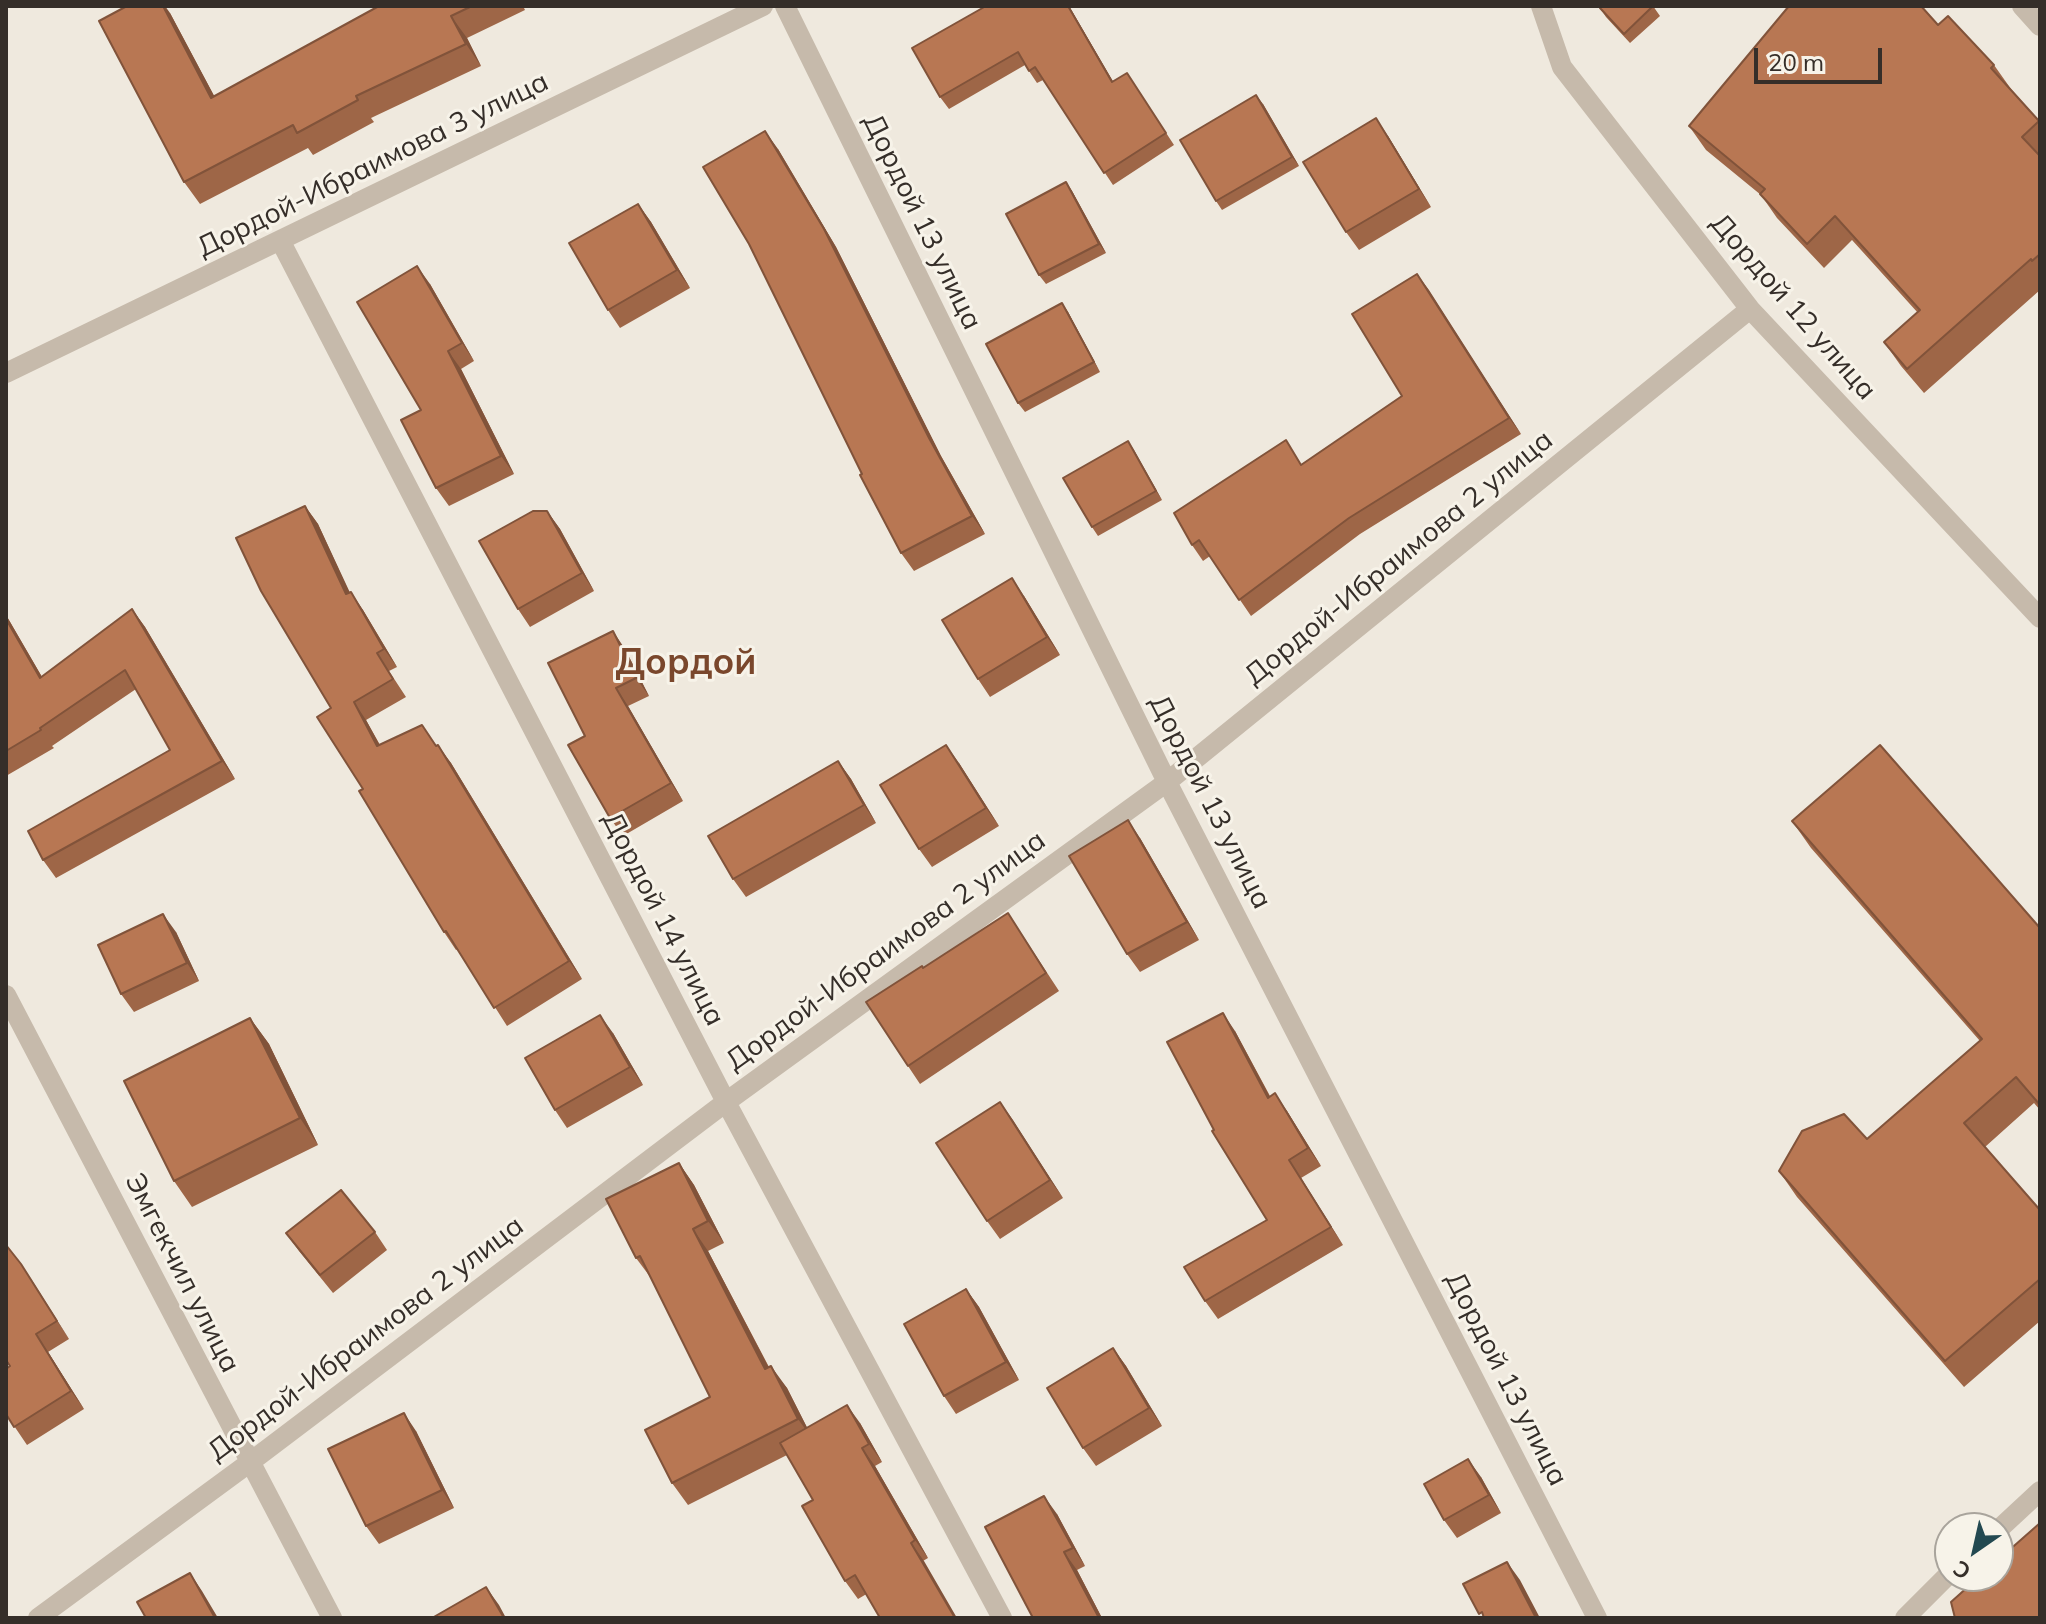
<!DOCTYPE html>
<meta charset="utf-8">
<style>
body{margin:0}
#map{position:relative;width:2046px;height:1624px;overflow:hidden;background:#efe9de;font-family:Mulish,sans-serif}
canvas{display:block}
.frame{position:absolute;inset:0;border:8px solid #352e29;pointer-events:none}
.north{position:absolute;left:1934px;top:1512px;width:80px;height:80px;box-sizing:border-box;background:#f7f3e9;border:2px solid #a9a49c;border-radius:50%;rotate:214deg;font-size:22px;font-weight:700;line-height:32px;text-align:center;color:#352e29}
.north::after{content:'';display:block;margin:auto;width:28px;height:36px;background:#234951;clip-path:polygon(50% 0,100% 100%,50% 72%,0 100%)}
.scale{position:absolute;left:1754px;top:48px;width:128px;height:36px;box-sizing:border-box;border:4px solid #352e29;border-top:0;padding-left:10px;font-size:24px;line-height:28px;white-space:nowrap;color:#352e29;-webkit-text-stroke:6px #f7f3e9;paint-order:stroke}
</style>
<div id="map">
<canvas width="2046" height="1624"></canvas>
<div class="frame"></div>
<div class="north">С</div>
<div class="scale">20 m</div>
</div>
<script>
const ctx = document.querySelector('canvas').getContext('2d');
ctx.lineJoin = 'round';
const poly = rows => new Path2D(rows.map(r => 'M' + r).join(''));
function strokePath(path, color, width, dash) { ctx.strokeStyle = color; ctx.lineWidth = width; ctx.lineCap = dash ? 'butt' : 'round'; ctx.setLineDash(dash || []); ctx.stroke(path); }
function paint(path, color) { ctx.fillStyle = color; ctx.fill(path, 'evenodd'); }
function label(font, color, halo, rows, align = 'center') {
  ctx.font = font + ' Mulish,sans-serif'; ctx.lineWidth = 6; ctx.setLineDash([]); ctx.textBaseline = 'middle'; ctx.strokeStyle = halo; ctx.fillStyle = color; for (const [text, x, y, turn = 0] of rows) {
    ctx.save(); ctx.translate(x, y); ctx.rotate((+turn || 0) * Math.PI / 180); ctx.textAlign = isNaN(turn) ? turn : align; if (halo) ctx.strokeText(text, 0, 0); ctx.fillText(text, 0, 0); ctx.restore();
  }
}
strokePath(poly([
 [785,6,1167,782,1597,1618],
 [1541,6,1562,67,1750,309,2040,618],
 [2022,6,2040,26],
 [281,242,726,1102,1002,1618],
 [6,373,763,6],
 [6,995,332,1618],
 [1998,1530,2040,1491],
 [38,1618,249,1463,726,1102,1167,782,1750,309],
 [1905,1618,1950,1573]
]), '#c6baab', 20);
paint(poly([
 [379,6,523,6,525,10,467,38,481,66,371,118,374,122,313,155,308,148,200,204,184,182,170,13,214,96],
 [1069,6,1113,82,1127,73,1174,145,1113,185,1043,80,1037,83,1025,65,949,109,940,97],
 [1653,6,1660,16,1630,43,1606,17,1600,8],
 [1938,25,1994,65,2011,89,2040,122,2040,290,1924,393,1901,366,1884,342,1918,313,1852,240,1824,268,1777,218,1761,195,1706,150,1689,126],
 [1263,104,1299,166,1222,210,1216,201],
 [1388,136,1431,207,1359,250,1346,232],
 [778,149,836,247,941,456,985,534,914,571,901,553,749,244],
 [1066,182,1072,191,1106,253,1046,284,1039,275],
 [638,204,651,222,690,288,620,328,608,310],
 [1417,274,1521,434,1360,534,1251,616,1210,556,1203,561,1192,545,1302,464,1402,396],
 [430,284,474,361,461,369,514,474,449,506,436,488,421,410],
 [1062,303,1068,312,1100,372,1025,412,1018,403],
 [1128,441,1162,500,1098,536,1092,527],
 [305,506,318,524,349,592,363,610,397,667,389,671,406,697,366,720,380,745,437,746,451,763,582,979,507,1026,458,949,456,950,444,932,363,789,331,708],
 [547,511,560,529,594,591,530,627,518,609],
 [1024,596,1060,655,990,697,978,679],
 [132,609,145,627,235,779,56,878,43,860,170,750,136,689,52,746,54,748,6,776,6,615,42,677],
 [625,649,649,696,628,706,683,801,623,836,610,818,585,736],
 [838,761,851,779,876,823,746,897,733,879],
 [959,763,999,826,932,867,919,849],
 [1792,821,2040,928,2040,1110,2034,1103,1985,1147,2040,1210,2040,1321,1964,1387,1797,1197,1779,1171,1867,1139,1980,1041,1811,848],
 [1140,838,1199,940,1140,972,1127,954],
 [1008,913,1059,991,920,1084,908,1066,923,968],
 [176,932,199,981,134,1012,121,994],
 [250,1018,269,1044,318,1145,192,1207,174,1181],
 [1235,1031,1270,1096,1287,1111,1321,1166,1301,1178,1343,1245,1218,1319,1205,1301,1267,1220,1214,1130],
 [613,1033,643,1085,567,1128,555,1110],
 [1000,1102,1063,1198,1000,1239,987,1221],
 [679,1163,694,1185,724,1243,708,1251,769,1367,787,1388,807,1428,860,1423,882,1462,875,1466,928,1558,858,1599,845,1581,813,1500,787,1455,688,1505,672,1483,710,1397,651,1278,636,1258],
 [375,1232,387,1250,333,1293,299,1251,286,1233],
 [21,1264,69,1339,48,1352,84,1409,27,1445,6,1414],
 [966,1289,979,1307,1019,1380,956,1414,944,1396],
 [1113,1348,1126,1366,1162,1426,1096,1466,1083,1448],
 [416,1431,454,1508,379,1544,366,1526],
 [1481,1477,1501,1513,1457,1538,1444,1520],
 [1057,1514,1085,1566,1077,1570,1102,1618,1033,1618]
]), '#9e6647');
paint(poly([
 [163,6,165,6,170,13,227,120,211,98],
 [1068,6,1069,6,1121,95,1112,82],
 [451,16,467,38,481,66,466,44],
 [1256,95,1263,104,1299,166,1292,157],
 [1376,118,1388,136,1431,207,1419,189],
 [765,131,778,149,836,247,941,456,985,534,972,516,929,438],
 [1066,182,1072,191,1106,253,1099,244],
 [638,204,651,222,690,288,677,270],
 [417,266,430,284,474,361,462,343],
 [1417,274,1429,290,1521,434,1509,418],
 [1062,303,1068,312,1100,372,1094,362],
 [448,351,461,369,514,474,501,456],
 [1128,441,1134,450,1162,500,1156,491],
 [305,506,318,524,359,612,346,594],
 [547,511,560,529,594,591,582,573],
 [1012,578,1024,596,1060,655,1047,637],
 [351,592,363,610,397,667,384,649],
 [132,609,145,627,235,779,222,761],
 [6,615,53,696,40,678,6,619],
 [613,631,625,649,649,696,636,678],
 [616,688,628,706,683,801,671,783],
 [354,702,366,720,390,764,377,746],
 [438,745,451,763,582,979,569,961],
 [946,745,959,763,999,826,986,808],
 [838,761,851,779,876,823,864,805],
 [1128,820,1140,838,1199,940,1187,922],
 [163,914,176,932,199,981,187,963],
 [1223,1013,1235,1031,1280,1116,1268,1098],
 [600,1015,613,1033,643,1085,630,1067],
 [250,1018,269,1044,318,1145,300,1118],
 [1275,1093,1287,1111,1321,1166,1308,1148],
 [1000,1102,1013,1120,1063,1198,1050,1180],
 [1289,1160,1301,1178,1343,1245,1331,1227],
 [679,1163,694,1185,724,1243,708,1221],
 [693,1229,708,1251,781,1391,765,1369],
 [21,1264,33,1282,69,1339,57,1321],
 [966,1289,979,1307,1019,1380,1006,1362],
 [36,1334,48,1352,84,1409,71,1391],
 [1113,1348,1126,1366,1162,1426,1149,1408],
 [771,1366,787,1388,814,1441,798,1419],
 [847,1405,860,1423,882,1462,869,1444],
 [404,1413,416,1431,454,1508,442,1490],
 [862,1448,875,1466,928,1558,915,1540],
 [1468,1459,1481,1477,1501,1513,1489,1495],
 [1044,1496,1057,1514,1085,1566,1073,1548],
 [911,1543,924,1561,957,1618,955,1618],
 [1064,1552,1077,1570,1102,1618,1099,1618],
 [1507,1562,1520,1580,1540,1618,1536,1618],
 [190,1573,202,1591,218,1618,215,1618],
 [486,1587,499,1605,506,1618,504,1618]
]), '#81533a');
const building = poly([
 [127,6,163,6,211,98,379,6,472,6,451,16,466,44,356,96,358,100,297,133,293,125,184,182,99,21,127,6],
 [986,6,1068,6,1112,82,1127,73,1166,133,1104,173,1035,67,1029,71,1018,52,940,97,912,48,986,6],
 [1602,6,1653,6,1624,34,1600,8,1602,6],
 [1789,6,1921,6,1938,25,1948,16,1994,65,1991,68,2039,121,2022,137,2040,156,2040,254,2032,261,2031,259,1907,369,1884,342,1920,310,1835,216,1807,244,1760,194,1765,189,1689,126,1789,6],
 [1256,95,1292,157,1216,201,1180,140,1256,95],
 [1376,118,1419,189,1346,232,1303,162,1376,118],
 [765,131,824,229,929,438,972,516,901,553,860,475,862,474,749,244,703,167,765,131],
 [1066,182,1099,244,1039,275,1006,214,1066,182],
 [638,204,677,270,608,310,569,243,638,204],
 [417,266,462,343,448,351,501,456,436,488,401,420,421,410,357,302,417,266],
 [1417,274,1509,418,1349,518,1239,600,1199,540,1192,545,1174,513,1286,440,1301,465,1402,396,1352,314,1417,274],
 [1062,303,1094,362,1018,403,986,344,1062,303],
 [1128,441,1156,491,1092,527,1063,478,1128,441],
 [305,506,346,594,351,592,384,649,377,653,393,679,354,702,377,746,422,725,436,746,438,745,569,961,494,1008,446,931,444,932,359,791,363,789,317,717,331,708,261,591,236,538,305,506],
 [533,511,547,511,582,573,518,609,479,541,533,511],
 [1012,578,1047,637,978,679,942,620,1012,578],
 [132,609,222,761,43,860,28,831,170,750,125,670,40,728,41,730,6,751,6,619,40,678,132,609],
 [613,631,636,678,616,688,671,783,610,818,568,745,585,736,548,663,613,631],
 [946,745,986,808,919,849,880,785,946,745],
 [1880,745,2040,928,2040,1105,2016,1077,1964,1123,2040,1210,2040,1279,1945,1361,1779,1171,1802,1131,1844,1114,1867,1139,1982,1039,1792,821,1880,745],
 [838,761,864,805,733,879,708,836,838,761],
 [1128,820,1187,922,1127,954,1069,856,1128,820],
 [1008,913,1046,973,908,1066,866,1002,922,966,923,968,1008,913],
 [163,914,187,963,121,994,98,945,163,914],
 [1223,1013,1268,1098,1275,1093,1308,1148,1289,1160,1331,1227,1205,1301,1184,1267,1267,1220,1212,1131,1214,1130,1167,1042,1223,1013],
 [600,1015,630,1067,555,1110,525,1058,600,1015],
 [250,1018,300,1118,174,1181,124,1081,250,1018],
 [1000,1102,1050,1180,987,1221,936,1143,1000,1102],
 [679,1163,708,1221,693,1229,765,1369,771,1366,798,1419,672,1483,645,1430,710,1397,640,1256,636,1258,606,1199,679,1163],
 [341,1190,375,1232,320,1275,286,1233,341,1190],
 [6,1245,21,1264,57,1321,36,1334,71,1391,14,1427,6,1414,6,1369,10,1366,6,1360,6,1245],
 [966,1289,1006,1362,944,1396,904,1324,966,1289],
 [1113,1348,1149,1408,1083,1448,1047,1388,1113,1348],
 [847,1405,869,1444,862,1448,915,1540,911,1543,955,1618,880,1618,855,1575,845,1581,802,1506,813,1500,780,1443,847,1405],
 [404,1413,442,1490,366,1526,328,1449,404,1413],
 [1468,1459,1489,1495,1444,1520,1424,1484,1468,1459],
 [1044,1496,1073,1548,1064,1552,1099,1618,1033,1618,985,1527,1044,1496],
 [2040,1523,2040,1618,1955,1618,1951,1602,1980,1576,1998,1576,1998,1560,2040,1523],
 [1507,1562,1536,1618,1484,1618,1482,1612,1479,1614,1463,1584,1507,1562],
 [190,1573,215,1618,146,1618,137,1602,190,1573],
 [486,1587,504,1618,432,1618,486,1587]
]);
paint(building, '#b87753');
strokePath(building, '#81533a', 2);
label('28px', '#352e29', '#f7f3e9', [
 ["Дордой-Ибраимова 3 улица",373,165,-26],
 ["Дордой 13 улица",922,222,64],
 ["Дордой 12 улица",1793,307,49],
 ["Дордой-Ибраимова 2 улица",1399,558,-39],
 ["Дордой 13 улица",1210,802,63],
 ["Дордой 14 улица",663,919,63],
 ["Дордой-Ибраимова 2 улица",886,951,-36],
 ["Эмгекчил улица",182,1273,63],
 ["Дордой-Ибраимова 2 улица",366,1339,-37],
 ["Дордой 13 улица",1506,1379,63]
]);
label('bold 36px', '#7a472c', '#f7f3e9', [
 ["Дордой",686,663]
]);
</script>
